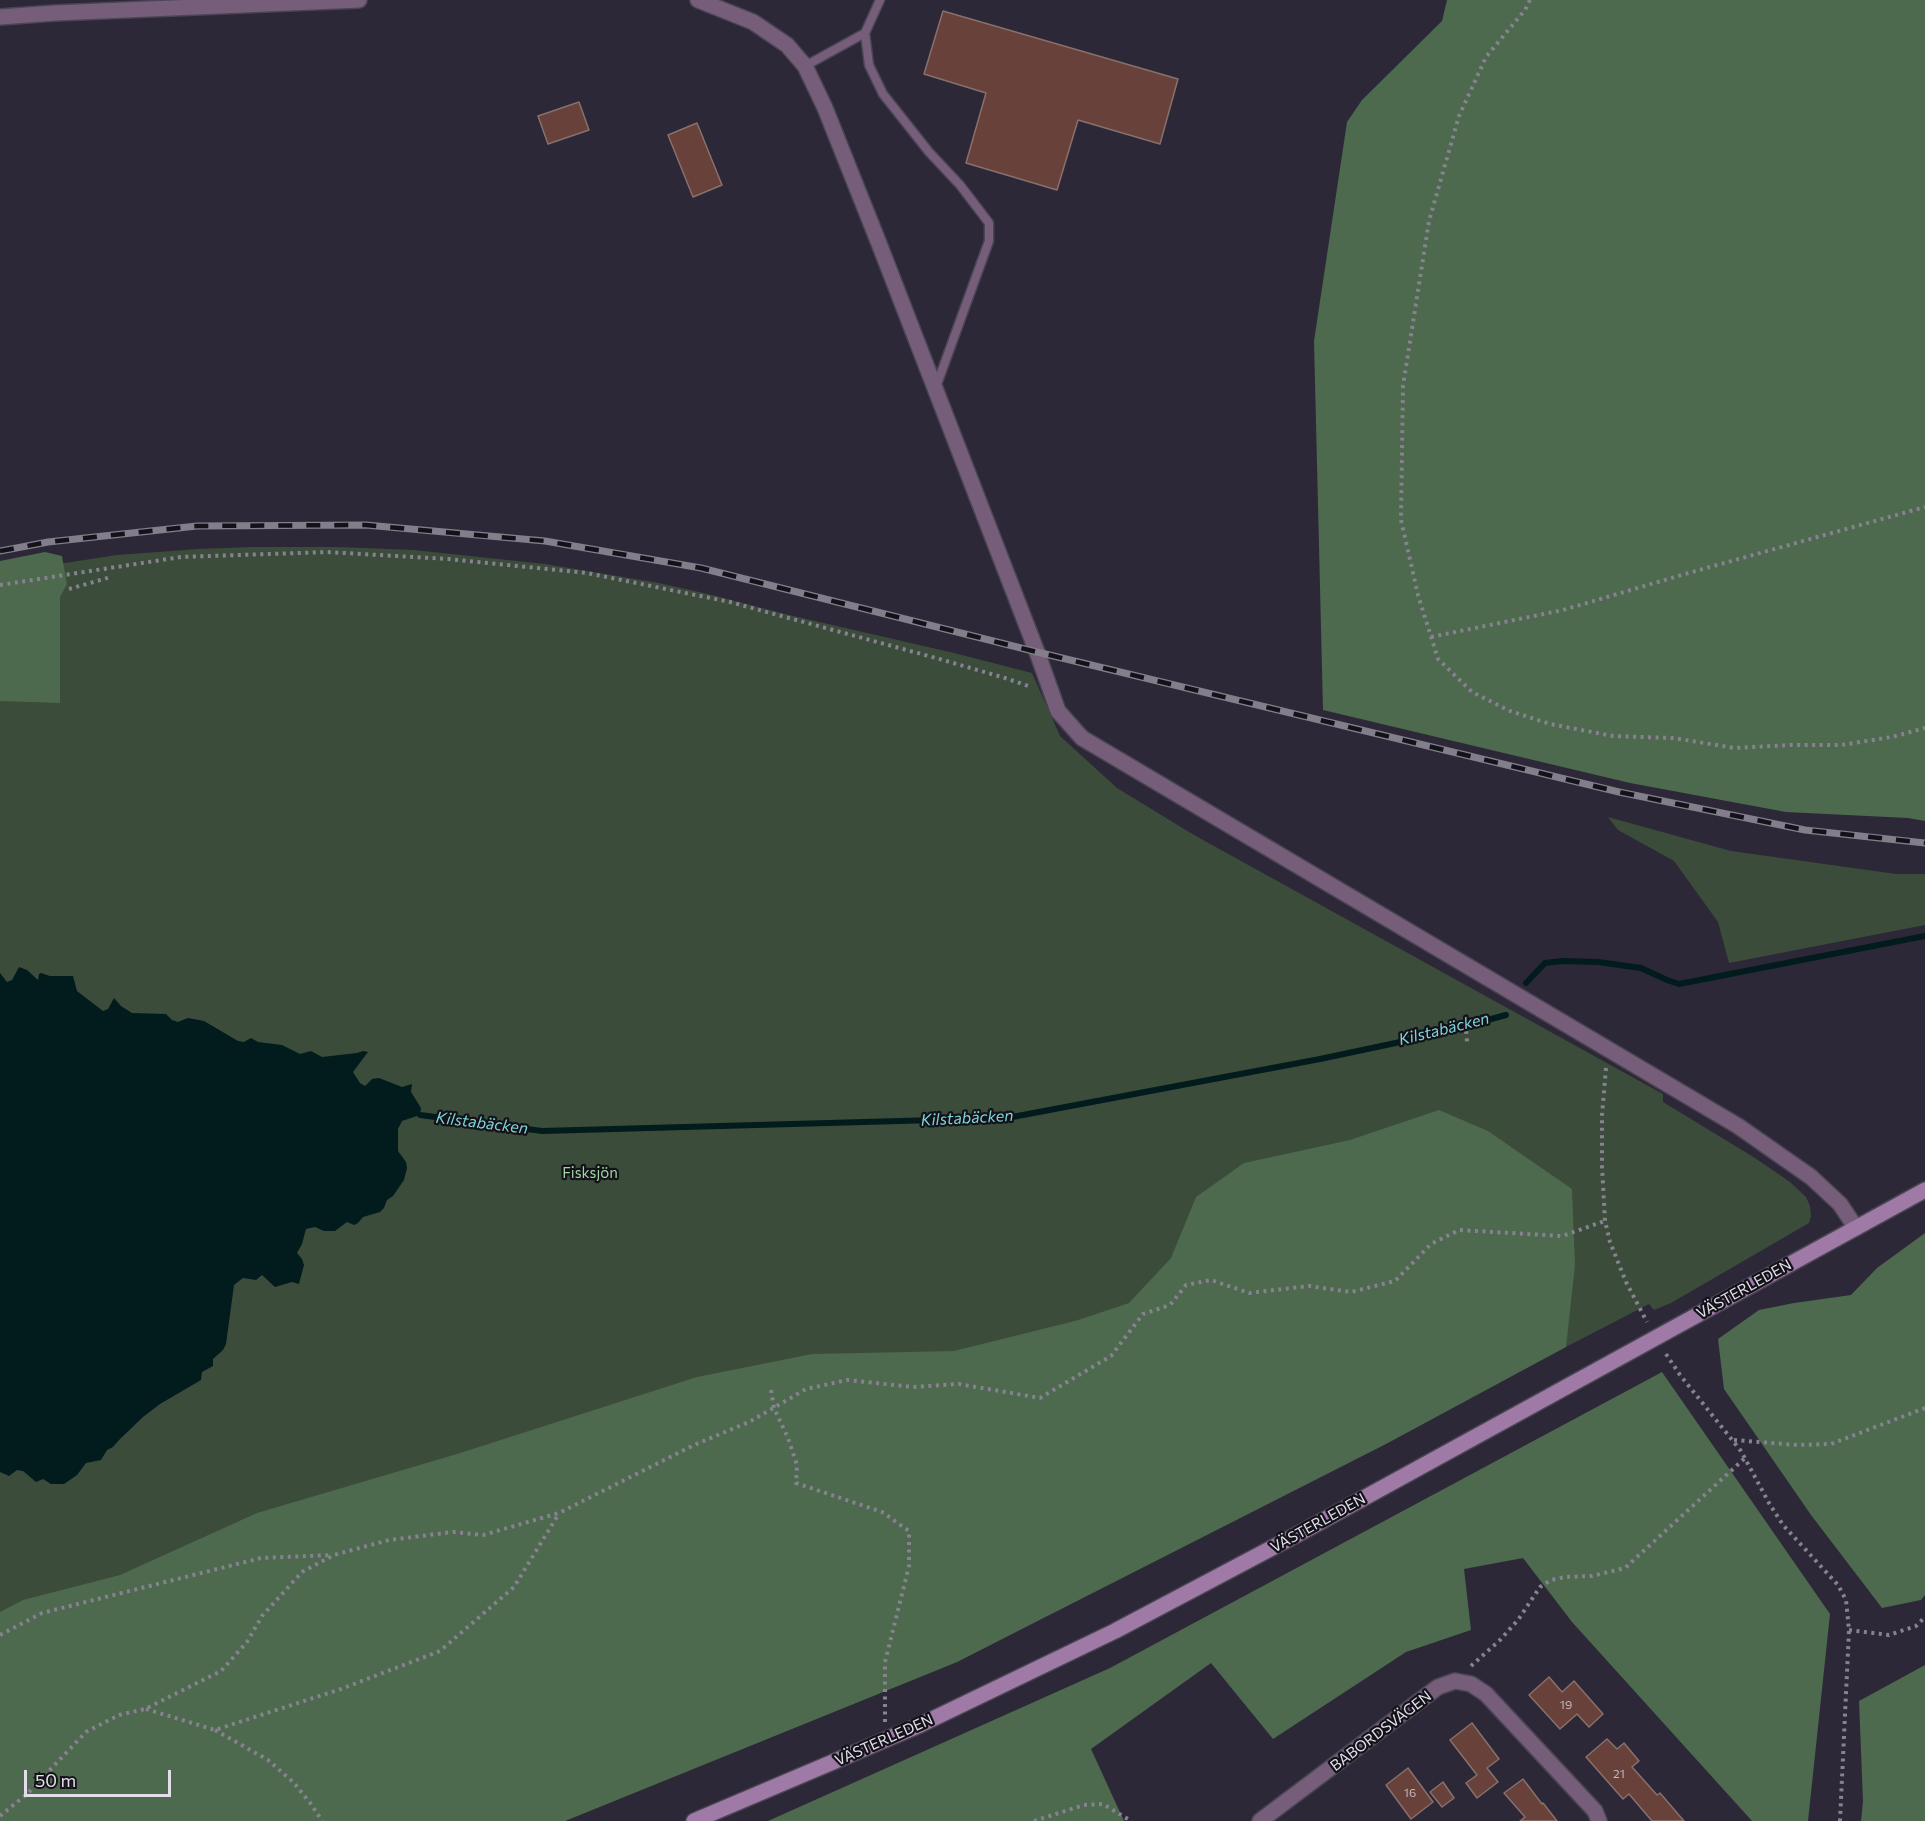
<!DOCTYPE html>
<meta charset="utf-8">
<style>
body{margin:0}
#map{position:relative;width:1925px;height:1821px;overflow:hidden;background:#2d2838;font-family:Commissioner,sans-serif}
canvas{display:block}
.scale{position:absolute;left:24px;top:1770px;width:147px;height:27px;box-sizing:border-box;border:3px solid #e2dfea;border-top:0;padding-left:8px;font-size:18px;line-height:21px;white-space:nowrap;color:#e2dfea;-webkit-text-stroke:4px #141219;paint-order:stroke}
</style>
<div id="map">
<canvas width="1925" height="1821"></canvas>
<div class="scale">50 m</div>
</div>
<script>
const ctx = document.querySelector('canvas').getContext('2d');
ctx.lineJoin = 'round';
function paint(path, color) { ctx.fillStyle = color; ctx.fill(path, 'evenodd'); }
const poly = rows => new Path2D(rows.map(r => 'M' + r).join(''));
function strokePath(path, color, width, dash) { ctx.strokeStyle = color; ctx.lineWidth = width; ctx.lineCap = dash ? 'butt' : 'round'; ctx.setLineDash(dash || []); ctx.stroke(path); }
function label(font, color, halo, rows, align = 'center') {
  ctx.font = font + ' Commissioner,sans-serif'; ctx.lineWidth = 4.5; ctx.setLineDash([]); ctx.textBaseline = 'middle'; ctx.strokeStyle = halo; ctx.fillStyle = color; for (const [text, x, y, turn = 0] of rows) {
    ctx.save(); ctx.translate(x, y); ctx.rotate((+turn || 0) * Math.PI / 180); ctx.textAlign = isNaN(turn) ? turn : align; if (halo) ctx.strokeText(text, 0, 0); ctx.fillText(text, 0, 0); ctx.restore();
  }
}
paint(poly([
 [252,547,337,547,414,550,545,564,659,583,712,595,789,615,954,653,1032,673,1060,736,1117,788,1194,835,1663,1094,1663,1102,1755,1158,1790,1182,1806,1197,1810,1206,1811,1216,1809,1223,1671,1303,1654,1310,1649,1304,957,1662,565,1821,0,1821,0,573,117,555,198,549],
 [1608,817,1731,851,1896,874,1925,874,1925,925,1729,963,1718,922,1674,861,1618,830]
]), '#3b4c3b');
paint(poly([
 [1447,0,1925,0,1925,821,1908,818,1786,812,1630,783,1323,710,1314,341,1347,122,1362,100,1442,21],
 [45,552,62,556,67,584,60,597,60,703,0,701,0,561],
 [1439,1110,1488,1131,1572,1189,1575,1265,1566,1347,1386,1444,957,1662,565,1821,0,1821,0,1612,23,1600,120,1575,257,1513,457,1454,697,1377,812,1354,954,1351,1075,1321,1129,1303,1171,1258,1196,1197,1244,1163,1350,1140],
 [1925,1233,1925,1595,1921,1600,1882,1608,1811,1515,1724,1389,1718,1339,1759,1310,1794,1303,1851,1295,1877,1268],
 [1662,1372,1830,1614,1808,1821,1752,1821,1572,1622,1523,1558,1464,1569,1471,1630,1406,1652,1273,1739,1211,1663,1091,1749,1124,1821,768,1821,1110,1668],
 [1925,1665,1925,1821,1861,1821,1863,1801,1859,1701]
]), '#4d694e');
paint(poly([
 [19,967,27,970,38,980,39,974,41,973,50,976,73,976,77,991,103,1011,108,1009,114,998,121,1006,132,1013,166,1014,172,1020,178,1022,188,1018,204,1021,238,1041,244,1042,251,1038,258,1042,282,1045,300,1054,311,1051,322,1057,357,1053,363,1051,368,1052,353,1072,360,1083,365,1086,372,1079,379,1078,402,1087,412,1084,411,1092,421,1108,420,1115,402,1121,398,1129,398,1151,406,1162,407,1168,404,1180,393,1196,387,1200,384,1208,380,1212,363,1217,358,1223,354,1225,347,1222,335,1231,324,1231,315,1227,306,1229,302,1244,297,1253,302,1259,304,1265,299,1284,292,1282,275,1287,262,1275,256,1280,243,1278,234,1285,226,1344,223,1350,213,1359,213,1366,202,1372,201,1380,160,1404,143,1417,119,1440,113,1447,107,1450,101,1460,86,1463,77,1475,64,1484,51,1484,43,1479,36,1482,23,1471,17,1470,9,1476,0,1472,0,973,7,982,12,980]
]), '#021b1d');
strokePath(poly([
 [1526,983,1545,963,1562,961,1598,962,1641,968,1667,980,1679,984,1925,936],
 [420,1115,542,1131,1007,1118,1320,1059,1424,1037,1506,1015]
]), '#021b1d', 6);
const building = poly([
 [943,11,1178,79,1160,144,1078,120,1057,190,966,163,986,93,924,74,943,11],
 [579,102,589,130,548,144,538,116,579,102],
 [697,123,722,185,693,197,668,135,697,123],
 [1549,1677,1562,1692,1574,1681,1603,1714,1589,1727,1577,1714,1560,1729,1529,1695,1549,1677],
 [1472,1723,1499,1759,1487,1768,1498,1782,1477,1798,1466,1783,1477,1775,1450,1740,1472,1723],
 [1607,1739,1617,1749,1624,1743,1639,1761,1632,1767,1657,1795,1660,1793,1684,1821,1652,1821,1629,1794,1623,1799,1586,1757,1607,1739],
 [1408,1768,1433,1802,1411,1819,1386,1785,1408,1768],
 [1523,1779,1542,1804,1543,1803,1557,1821,1520,1821,1525,1817,1504,1793,1523,1779],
 [1443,1782,1454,1798,1442,1807,1430,1792,1443,1782]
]);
paint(building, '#67413a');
strokePath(building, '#88716c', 1.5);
const lane = poly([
 [880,0,865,33,869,65,883,94,929,152,960,185,989,223,989,241,936,387],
 [805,66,865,33]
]);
const street = poly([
 [698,0,753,22,787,45,805,66,825,108,880,246,1037,652,1058,711,1082,738,1738,1126,1811,1177,1840,1204,1856,1228],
 [0,17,55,13,359,0],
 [1260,1821,1438,1687,1455,1681,1471,1684,1486,1694,1595,1811,1599,1821]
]);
const secondary = poly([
 [694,1821,920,1725,1115,1631,1302,1532,1925,1190]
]);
strokePath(lane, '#4a4554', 11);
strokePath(street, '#4a4554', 18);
strokePath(secondary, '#4a4554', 18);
strokePath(poly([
 [1530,0,1525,10,1486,57,1459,116,1429,221,1403,386,1401,520,1418,595,1438,659,1472,692,1510,711,1550,724,1613,736,1674,738,1734,748,1790,745,1841,745,1892,737,1925,728],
 [0,585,181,557,327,552,448,559,587,573,730,602,936,658,1005,678,1031,687],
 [69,589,111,577],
 [1431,637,1563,610,1685,574,1925,507],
 [1465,1016,1467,1042],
 [1606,1068,1602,1115,1602,1166,1605,1221,1610,1242,1626,1282,1647,1322],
 [1666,1354,1680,1375,1741,1451,1769,1503,1783,1525,1838,1585,1846,1600,1849,1630,1840,1821],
 [771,1390,774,1408,788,1438,797,1465,796,1483,882,1512,909,1531,909,1566,885,1662,885,1723],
 [1734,1440,1797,1445,1831,1444,1925,1408],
 [1849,1630,1889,1635,1916,1626,1925,1617],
 [0,1635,42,1613,261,1558,332,1555],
 [1471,1666,1500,1640,1518,1620,1540,1587,1551,1580,1565,1577,1592,1576,1625,1568,1745,1458],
 [146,1709,215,1730,341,1689,440,1651,514,1587,558,1515],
 [215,1730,268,1760,294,1783,311,1804,322,1821],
 [0,1816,28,1793,86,1732,119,1715,145,1709,221,1671,247,1642,262,1616,302,1572,334,1555,389,1540,453,1532,483,1535,559,1513,694,1445,749,1422,806,1389,847,1380,913,1387,959,1384,1040,1398,1111,1356,1143,1314,1170,1305,1186,1285,1211,1280,1249,1293,1309,1286,1351,1292,1395,1281,1431,1244,1459,1230,1562,1236,1605,1221],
 [1034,1821,1084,1805,1103,1804,1131,1821]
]), '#878290', 4, [3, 4.5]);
strokePath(lane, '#765e7a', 8);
strokePath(street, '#765e7a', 15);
strokePath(secondary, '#a07aa6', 15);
const rail = poly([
 [0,551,48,542,197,526,366,525,545,541,701,568,1037,652,1619,792,1805,830,1925,843]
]);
strokePath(rail, '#827e8c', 7);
strokePath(rail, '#141219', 4.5, [14]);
label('12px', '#c3b8be', null, [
 ["19",1566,1705],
 ["21",1619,1774],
 ["16",1410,1793]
]);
label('15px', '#a1d3a3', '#141219', [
 ["Fisksjön",590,1173]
]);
label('15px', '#e2dfea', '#141219', [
 ["VÄSTERLEDEN",1744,1289,-29],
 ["VÄSTERLEDEN",1318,1523,-29],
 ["BABORDSVÄGEN",1381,1731,-37],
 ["VÄSTERLEDEN",884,1740,-24]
]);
label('italic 16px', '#7fd6da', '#141219', [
 ["Kilstabäcken",1444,1029,-14],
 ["Kilstabäcken",967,1118,-3],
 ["Kilstabäcken",482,1123,7]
]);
</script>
